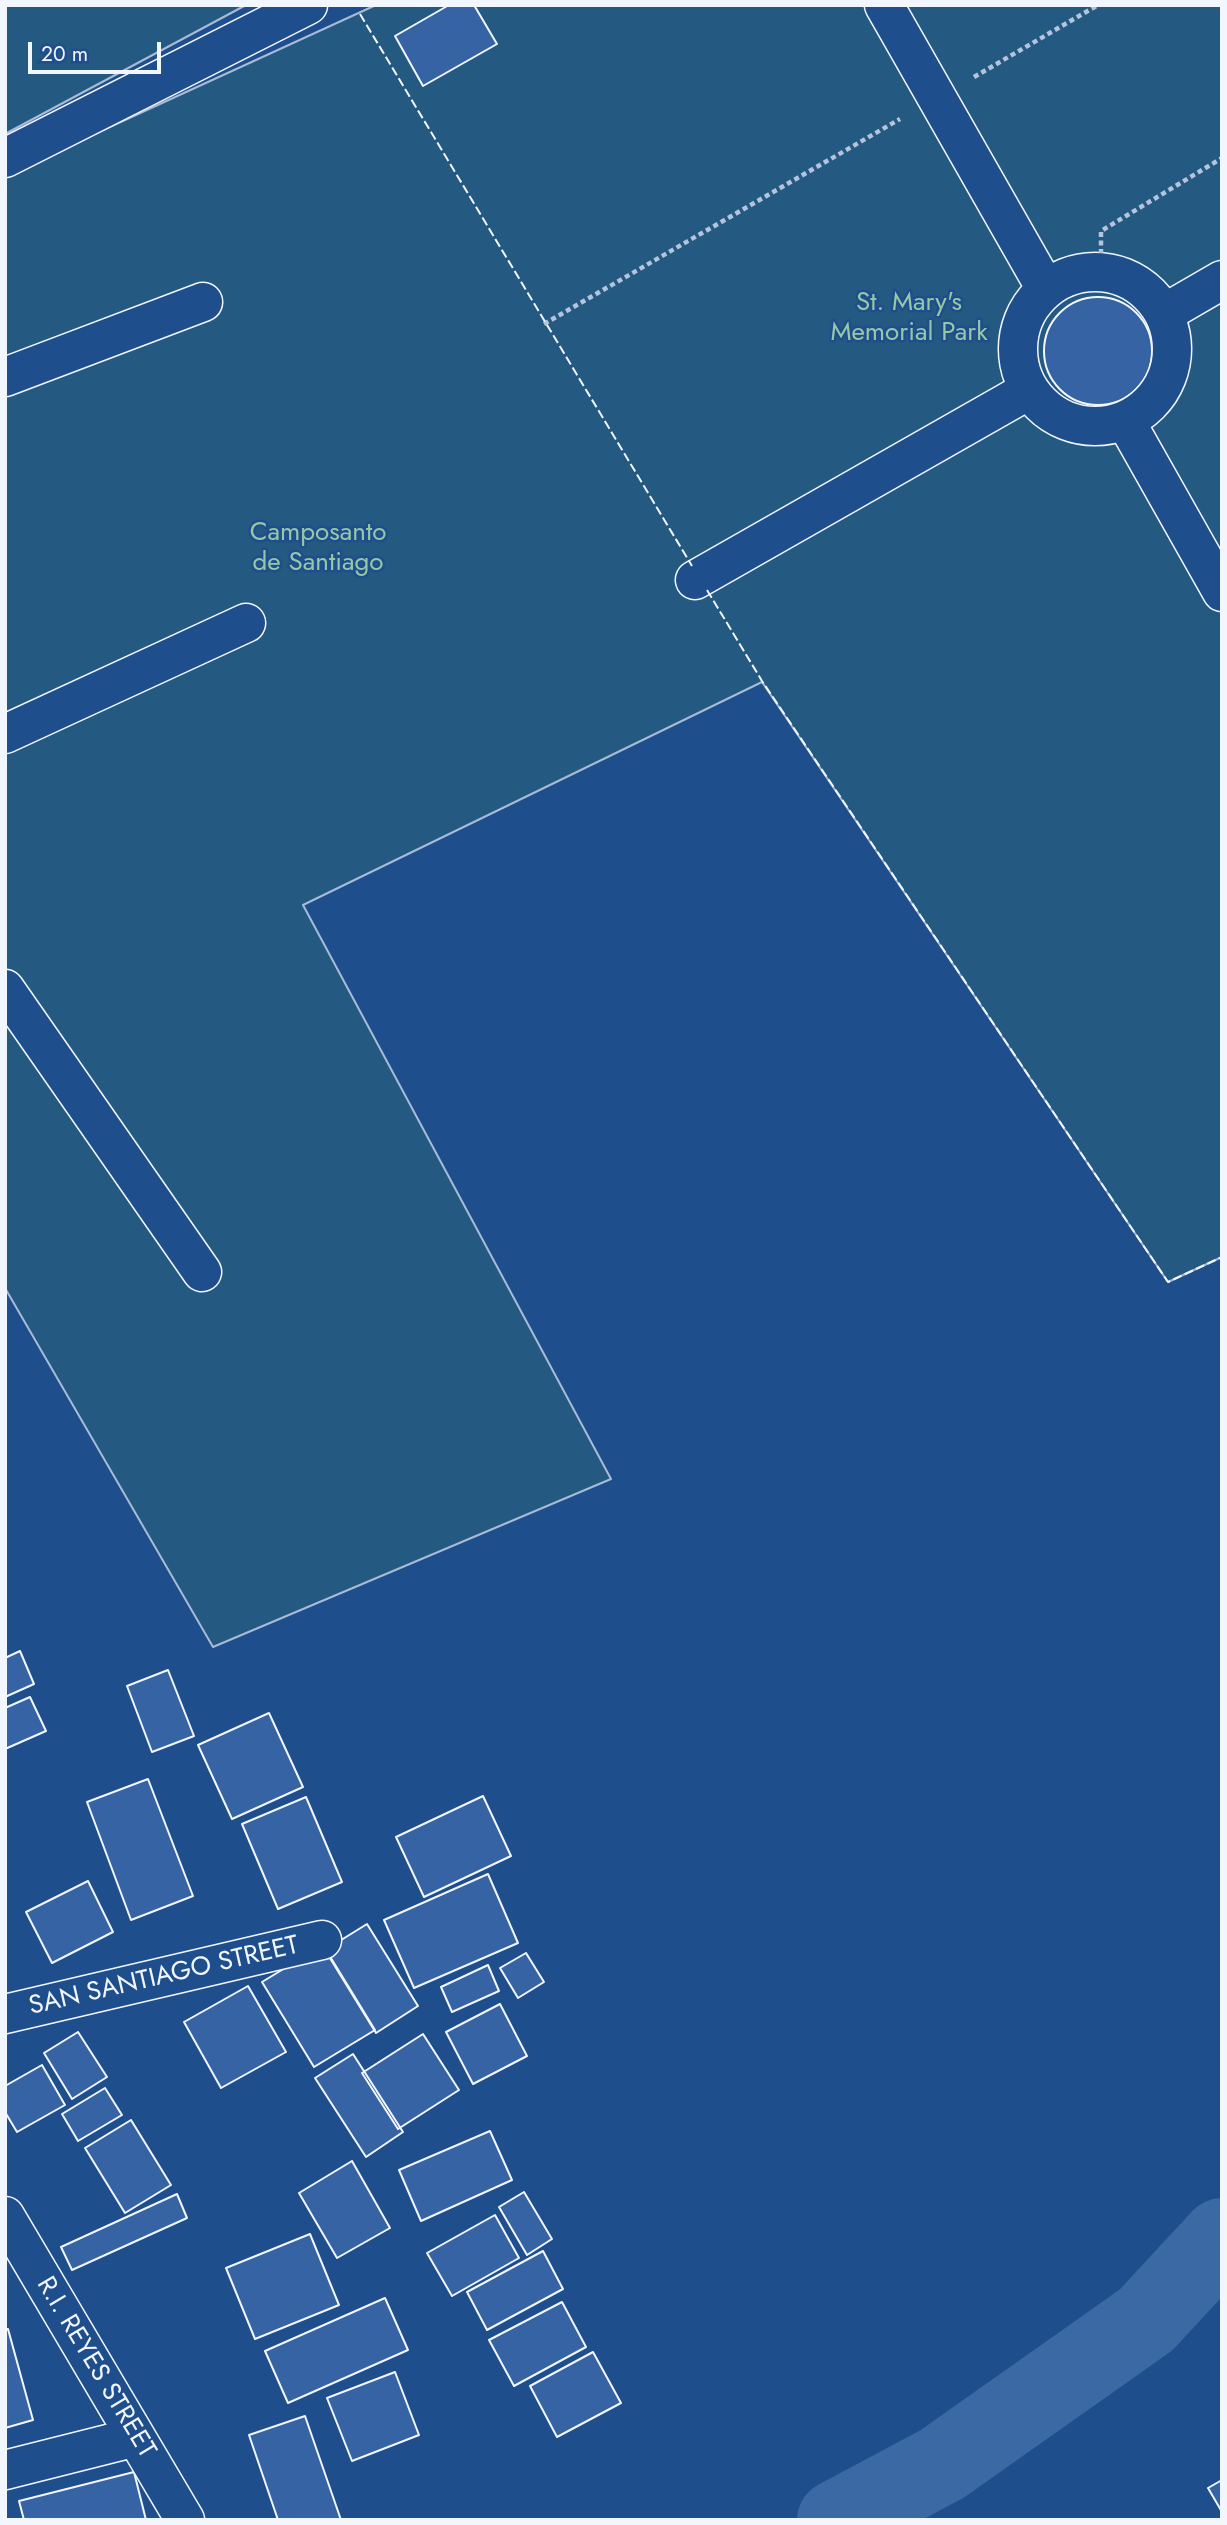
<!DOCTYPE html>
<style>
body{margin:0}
#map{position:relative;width:1227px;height:2525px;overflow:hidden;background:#1f4e8c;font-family:Jost,sans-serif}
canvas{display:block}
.frame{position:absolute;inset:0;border:7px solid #f2f6ff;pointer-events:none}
.scale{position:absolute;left:28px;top:42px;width:133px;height:32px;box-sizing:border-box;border:4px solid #f2f6ff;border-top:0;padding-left:9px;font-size:21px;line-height:24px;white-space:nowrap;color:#f2f6ff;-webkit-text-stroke:5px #1f4e8c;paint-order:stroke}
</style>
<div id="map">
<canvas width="1227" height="2525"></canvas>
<div class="frame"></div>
<div class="scale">20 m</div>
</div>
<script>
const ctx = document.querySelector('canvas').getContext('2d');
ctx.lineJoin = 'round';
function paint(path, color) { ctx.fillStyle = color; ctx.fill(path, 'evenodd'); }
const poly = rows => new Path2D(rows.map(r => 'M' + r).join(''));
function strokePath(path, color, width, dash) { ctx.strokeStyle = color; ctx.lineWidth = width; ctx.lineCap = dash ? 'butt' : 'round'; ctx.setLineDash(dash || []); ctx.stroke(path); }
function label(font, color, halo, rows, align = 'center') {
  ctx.font = font + ' Jost,sans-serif'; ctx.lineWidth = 5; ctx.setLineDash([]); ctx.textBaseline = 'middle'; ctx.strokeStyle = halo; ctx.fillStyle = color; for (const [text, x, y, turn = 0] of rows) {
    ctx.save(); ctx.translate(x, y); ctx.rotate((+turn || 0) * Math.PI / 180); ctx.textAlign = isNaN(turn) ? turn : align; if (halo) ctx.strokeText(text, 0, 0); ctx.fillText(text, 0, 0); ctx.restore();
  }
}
const green = poly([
 [5,5,246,5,5,134,5,5],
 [376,5,1222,5,1222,1257,1168,1282,762,682,303,905,611,1479,213,1647,5,1288,5,175,376,5]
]);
paint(green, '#245a82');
strokePath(green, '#a8bbd7', 2);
strokePath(poly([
 [837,2520,942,2464,1146,2320,1222,2238]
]), '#3b69a3', 80);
const building = poly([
 [449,5,474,5,497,44,423,86,395,36,449,5],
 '1044 351a54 54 0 1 1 108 0a54 54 0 1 1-108 0Z',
 [20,1651,34,1684,5,1697,5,1658,20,1651],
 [168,1670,194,1736,152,1752,127,1686,168,1670],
 [30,1697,46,1731,5,1749,5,1708,30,1697],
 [269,1713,303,1787,232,1819,198,1745,269,1713],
 [148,1779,193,1896,131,1920,87,1802,148,1779],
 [483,1796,511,1856,424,1897,396,1837,483,1796],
 [306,1797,342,1882,278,1909,242,1824,306,1797],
 [488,1874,518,1943,414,1988,384,1920,488,1874],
 [88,1881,113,1932,52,1963,26,1912,88,1881],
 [367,1924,418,2006,376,2033,325,1950,367,1924],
 [323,1945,375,2030,314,2067,262,1982,323,1945],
 [526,1953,544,1982,518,1998,500,1968,526,1953],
 [488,1965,499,1991,452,2012,441,1987,488,1965],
 [248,1986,286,2052,221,2088,184,2022,248,1986],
 [500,2004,527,2056,473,2084,446,2032,500,2004],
 [78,2032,107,2077,72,2099,44,2053,78,2032],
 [423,2034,459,2090,398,2129,362,2073,423,2034],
 [353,2054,403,2132,366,2157,315,2078,353,2054],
 [42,2065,65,2105,17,2132,5,2112,5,2086,42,2065],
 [105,2088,122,2115,78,2141,62,2114,105,2088],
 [131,2120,171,2185,125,2213,85,2148,131,2120],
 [490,2131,512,2180,421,2221,399,2170,490,2131],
 [352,2161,390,2228,337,2258,299,2193,352,2161],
 [524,2192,552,2239,527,2255,499,2207,524,2192],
 [177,2194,187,2218,72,2270,61,2247,177,2194],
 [495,2215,519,2258,452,2296,427,2253,495,2215],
 [310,2234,339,2305,255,2339,226,2268,310,2234],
 [543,2251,563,2289,487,2330,467,2292,543,2251],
 [385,2298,408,2350,288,2403,265,2351,385,2298],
 [562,2302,586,2347,514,2386,489,2340,562,2302],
 [8,2329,33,2420,5,2428,5,2330,8,2329],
 [593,2352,621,2403,557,2437,530,2386,593,2352],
 [395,2372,419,2435,352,2461,327,2398,395,2372],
 [305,2416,341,2520,278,2520,249,2435,305,2416],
 [134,2472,146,2520,24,2520,19,2501,134,2472],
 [1222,2480,1222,2512,1208,2488,1222,2480]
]);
paint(building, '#3563a3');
strokePath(building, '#f2f6ff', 2);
const minor = poly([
 [884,5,1046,289],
 [5,158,308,5],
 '1018 349a77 77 0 1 1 154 0a77 77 0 1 1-154 0Z',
 [1165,313,1222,280],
 [5,377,203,302],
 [1126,422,1222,592],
 [695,580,1029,390],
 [5,734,246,623],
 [5,989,202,1272],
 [5,2014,322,1940],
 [5,2216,185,2520],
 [5,2470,136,2437]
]);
strokePath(minor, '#f2f6ff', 41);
strokePath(poly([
 [974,77,1098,5],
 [1101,271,1101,231,1222,158],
 [544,324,900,119]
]), '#b3c4dc', 4.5, [5, 3.5]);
strokePath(minor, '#1f4e8c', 38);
strokePath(poly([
 [360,14,692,566],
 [707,590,762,681,1168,1282,1222,1257]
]), '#f2f6ff', 2, [9, 3.5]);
label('26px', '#97c8a6', '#1f4e8c', [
 ["St. Mary's",909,304],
 ["Memorial Park",909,334],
 ["Camposanto",318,534],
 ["de Santiago",318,564]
]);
label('26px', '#f2f6ff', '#1f4e8c', [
 ["SAN SANTIAGO STREET",164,1977,-13],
 ["R.I. REYES STREET",95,2368,59]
]);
</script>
